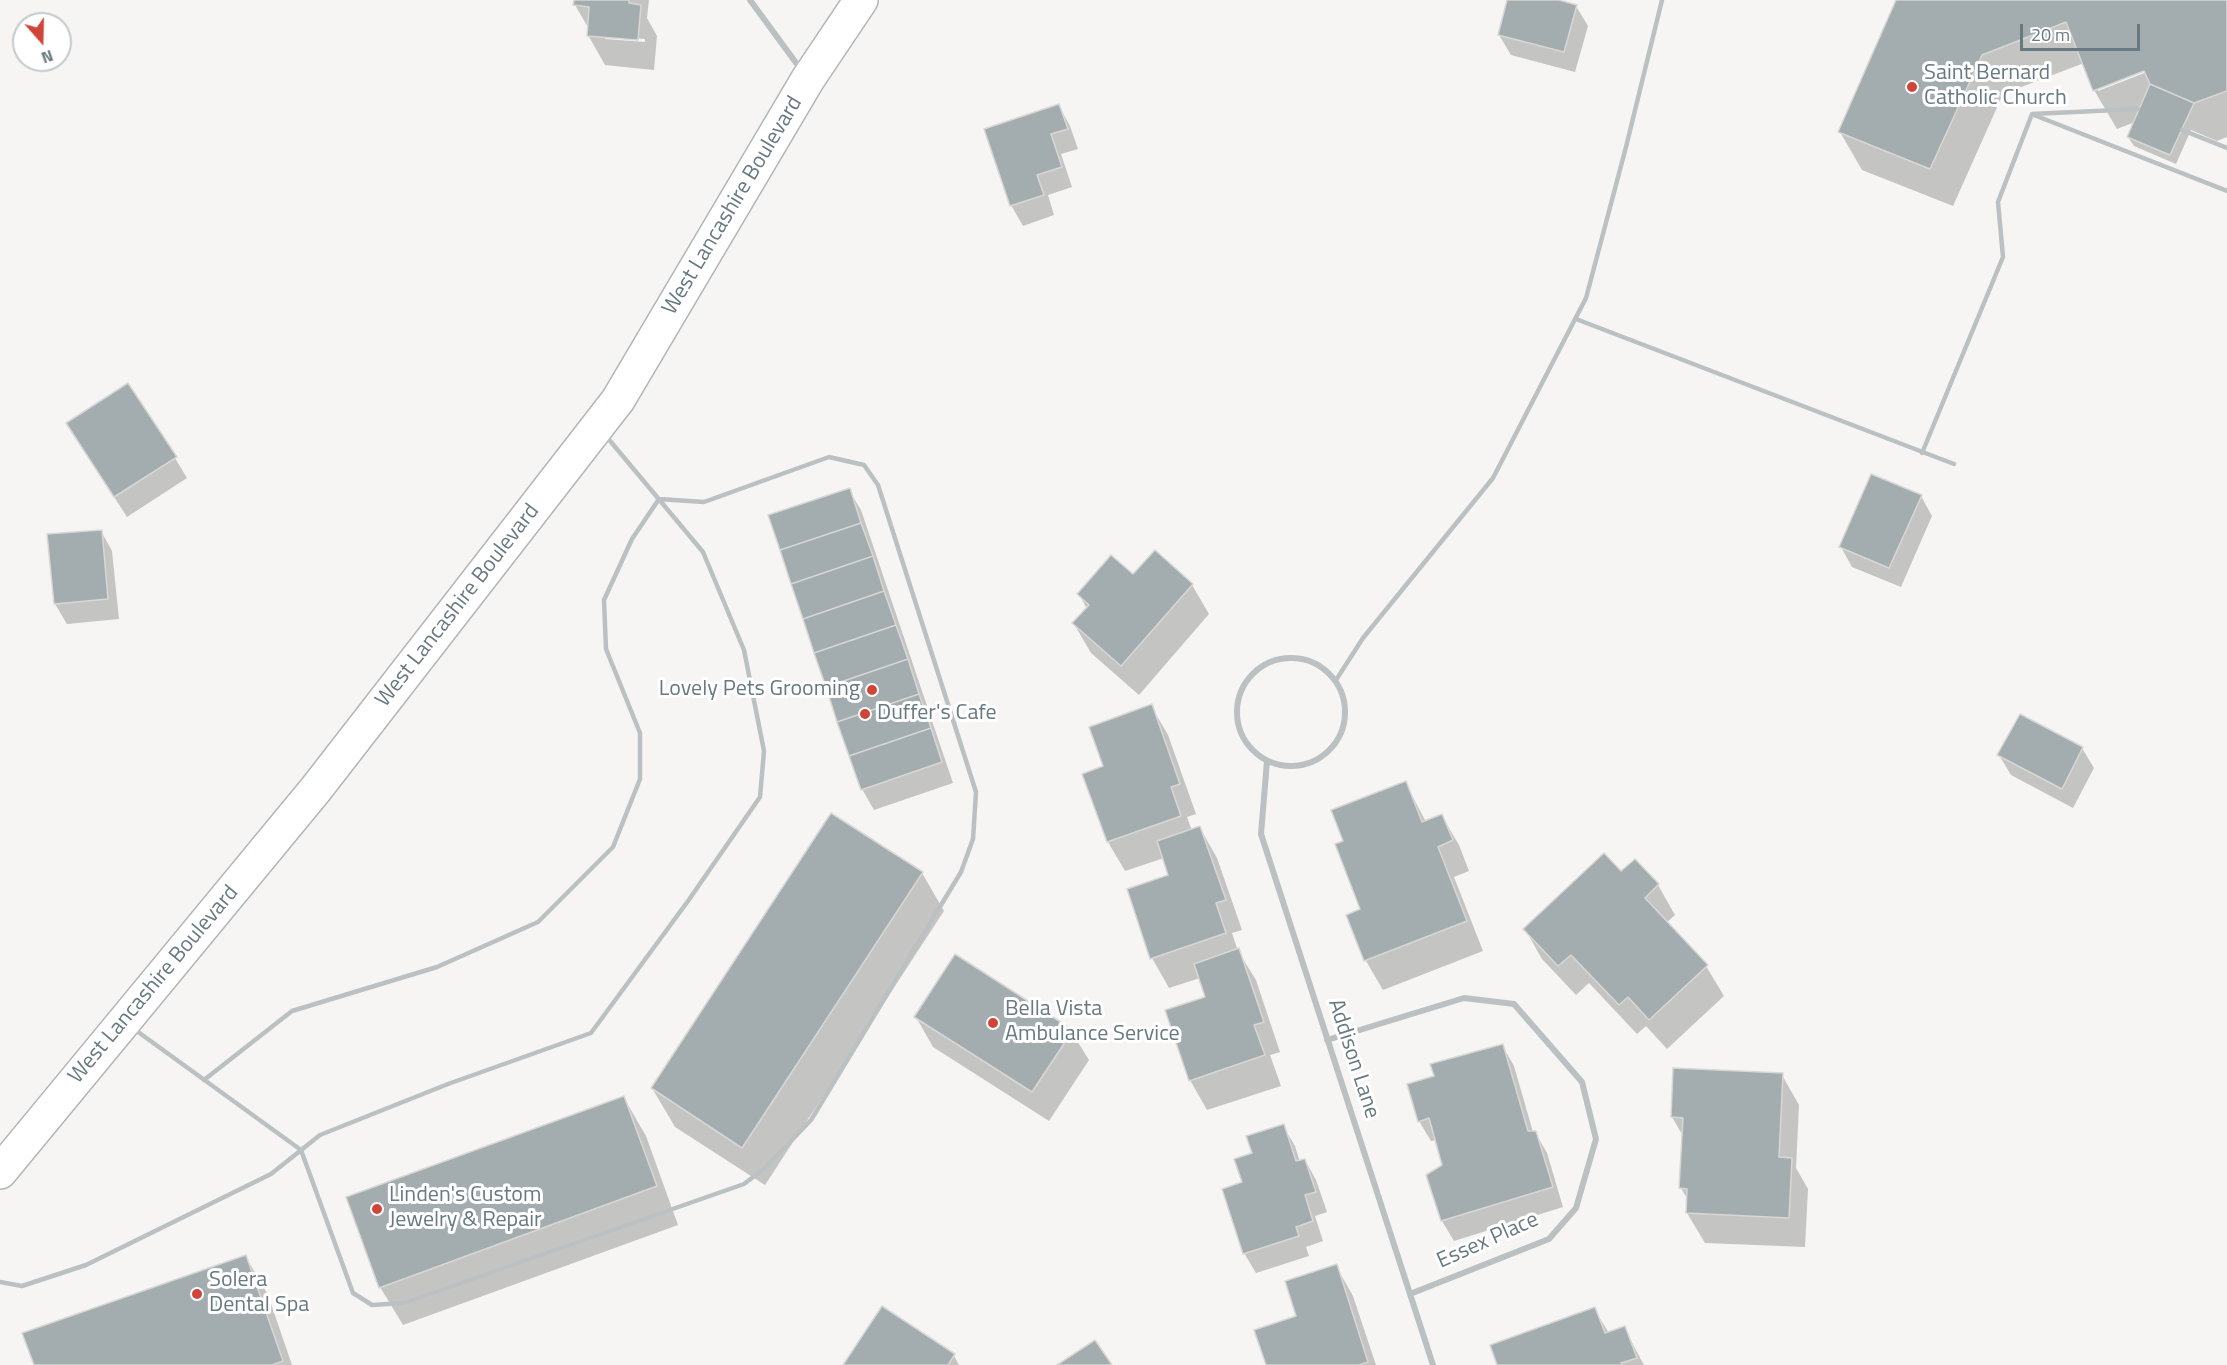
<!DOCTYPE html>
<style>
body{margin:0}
#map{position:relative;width:2227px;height:1365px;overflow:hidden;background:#f6f5f3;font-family:"Titillium Web",sans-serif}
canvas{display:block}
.north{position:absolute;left:12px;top:12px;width:60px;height:60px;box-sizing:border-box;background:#fff;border:2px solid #c3c9cd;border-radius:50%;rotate:160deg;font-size:16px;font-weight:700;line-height:24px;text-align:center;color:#687981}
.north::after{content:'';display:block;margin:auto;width:21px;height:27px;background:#d04538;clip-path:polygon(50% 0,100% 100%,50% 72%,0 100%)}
.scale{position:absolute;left:2020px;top:24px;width:120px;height:27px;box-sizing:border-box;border:3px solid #687981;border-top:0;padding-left:8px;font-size:18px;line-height:21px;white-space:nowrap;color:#687981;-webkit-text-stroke:4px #fff;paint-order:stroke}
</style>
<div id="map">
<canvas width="2227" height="1365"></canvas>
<div class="north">N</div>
<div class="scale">20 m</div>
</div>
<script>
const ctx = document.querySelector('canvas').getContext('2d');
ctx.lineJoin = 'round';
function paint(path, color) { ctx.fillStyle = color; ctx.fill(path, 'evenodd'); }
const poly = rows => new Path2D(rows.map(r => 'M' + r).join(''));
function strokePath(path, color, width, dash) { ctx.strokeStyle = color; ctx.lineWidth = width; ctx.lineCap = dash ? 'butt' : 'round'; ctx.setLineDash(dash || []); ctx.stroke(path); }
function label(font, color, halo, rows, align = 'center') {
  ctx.font = font + ' "Titillium Web",sans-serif'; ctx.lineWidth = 6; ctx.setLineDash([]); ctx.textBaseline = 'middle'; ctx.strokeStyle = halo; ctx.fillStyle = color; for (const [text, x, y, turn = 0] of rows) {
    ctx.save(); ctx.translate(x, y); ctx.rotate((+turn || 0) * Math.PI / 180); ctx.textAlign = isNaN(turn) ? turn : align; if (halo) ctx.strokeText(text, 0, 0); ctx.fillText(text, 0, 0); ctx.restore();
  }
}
paint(poly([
 [575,0,649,0,647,18,657,36,654,70,605,65,588,35,589,29,575,5],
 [605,36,645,39,645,42,605,39],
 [1508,0,1553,0,1576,6,1588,26,1575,72,1511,55,1499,35],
 [1898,0,2227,0,2227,137,2217,141,2191,130,2176,164,2134,146,2128,137,2135,122,2117,129,2094,90,2084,63,2003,94,1953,206,1862,170,1840,132],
 [2151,67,2152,70,2098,91,2098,87],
 [1059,106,1070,126,1078,149,1061,154,1072,187,1048,195,1054,215,1023,226,1011,205],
 [80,444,175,458,187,478,127,517],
 [849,490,861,510,953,783,874,810,862,789],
 [1921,496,1932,516,1901,587,1852,567,1841,547],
 [101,531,112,551,119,619,67,624,55,604],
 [1133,577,1192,585,1209,614,1139,695,1091,653,1074,624,1087,609,1079,594],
 [1151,706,1168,735,1196,814,1187,817,1192,831,1200,828,1217,858,1242,930,1232,933,1238,951,1256,980,1280,1052,1270,1055,1281,1086,1207,1110,1190,1080,1207,998,1200,978,1169,988,1152,958,1170,876,1164,858,1125,871,1108,842,1105,767],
 [2082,748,2094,768,2073,808,2011,775,1999,755],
 [1405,782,1426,822,1442,816,1459,845,1469,871,1454,877,1483,951,1383,990,1366,961,1348,916,1362,910,1345,842],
 [1635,861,1658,885,1675,915,1666,923,1706,966,1724,996,1667,1049,1646,1026,1637,1034,1589,983,1576,995,1542,959,1525,929,1621,874],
 [922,873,944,911,765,1185,675,1127,652,1088],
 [916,1017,1071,1031,1089,1060,1049,1121,933,1047],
 [1502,1045,1514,1066,1533,1132,1535,1132,1547,1153,1563,1207,1454,1241,1442,1221,1428,1176,1444,1165,1436,1140,1431,1141,1419,1121,1436,1078],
 [1782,1075,1799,1105,1796,1168,1808,1189,1805,1247,1705,1243,1687,1213,1688,1200,1681,1188,1683,1136,1672,1117],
 [624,1098,646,1136,678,1225,403,1325,380,1287],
 [1283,1126,1295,1146,1300,1162,1305,1160,1316,1180,1327,1212,1315,1216,1323,1241,1306,1247,1309,1256,1256,1273,1244,1253,1244,1183,1254,1154],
 [246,1257,268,1295,292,1365,35,1365],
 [1336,1266,1353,1296,1376,1365,1267,1365,1298,1317],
 [1594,1309,1609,1333,1624,1328,1644,1365,1498,1365],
 [954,1356,959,1365,845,1365]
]), '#0003');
const building = poly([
 [574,0,629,0,629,3,641,5,638,40,587,36,589,7,573,5,574,0],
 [1507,0,1559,0,1577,5,1564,52,1498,35,1507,0],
 [1896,0,2227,0,2227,91,2194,103,2150,84,2144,71,2093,91,2066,22,1982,55,1930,169,1838,132,1896,0],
 [2150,84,2194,103,2170,155,2127,137,2150,84],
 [1059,104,1068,129,1051,134,1062,167,1037,175,1044,195,1010,206,984,129,1059,104],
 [128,383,177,457,114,497,66,423,128,383],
 [1871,474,1922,495,1889,568,1839,547,1871,474],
 [850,488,861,523,780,550,768,515,850,488],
 [861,523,873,556,791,584,780,550,861,523],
 [102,530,108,599,54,604,47,534,102,530],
 [1155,550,1193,584,1121,666,1072,623,1089,605,1077,594,1111,555,1133,574,1155,550],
 [873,556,884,591,803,619,791,584,873,556],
 [884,591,896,625,814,653,803,619,884,591],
 [896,625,908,659,826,687,814,653,896,625],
 [908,659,919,694,837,722,826,687,908,659],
 [919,694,931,728,849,756,837,722,919,694],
 [1152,704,1180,784,1171,787,1181,816,1107,842,1082,774,1103,766,1089,727,1152,704],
 [2020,714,2083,747,2062,789,1997,755,2020,714],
 [931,728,942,762,861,790,849,756,931,728],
 [1406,781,1422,822,1442,814,1453,840,1438,847,1467,921,1364,961,1346,915,1360,909,1335,844,1343,841,1331,810,1406,781],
 [831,813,923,872,742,1148,651,1088,831,813],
 [1200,826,1226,900,1216,903,1226,933,1150,959,1127,889,1168,875,1157,841,1200,826],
 [1604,853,1621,871,1635,859,1659,884,1645,898,1708,965,1649,1020,1628,997,1619,1005,1571,955,1558,966,1523,929,1604,853],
 [1239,948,1264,1022,1254,1025,1265,1055,1189,1081,1165,1010,1205,997,1194,964,1239,948],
 [955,954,1073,1030,1032,1092,914,1017,955,954],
 [1503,1044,1528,1131,1536,1131,1553,1187,1441,1221,1426,1175,1442,1165,1429,1118,1418,1122,1407,1084,1434,1076,1430,1064,1503,1044],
 [1673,1068,1783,1073,1779,1157,1792,1158,1789,1218,1686,1213,1687,1189,1679,1188,1683,1118,1671,1117,1673,1068],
 [624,1096,657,1186,379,1288,346,1197,624,1096],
 [1284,1124,1296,1161,1305,1159,1316,1192,1305,1195,1313,1221,1296,1227,1299,1236,1243,1254,1222,1189,1242,1182,1234,1159,1252,1153,1246,1136,1284,1124],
 [246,1255,283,1361,272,1365,34,1365,22,1333,246,1255],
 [1337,1264,1368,1362,1359,1365,1266,1365,1254,1330,1296,1316,1285,1281,1337,1264],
 [882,1306,955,1354,948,1365,843,1365,882,1306],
 [1595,1307,1605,1333,1625,1326,1637,1358,1621,1363,1622,1365,1497,1365,1490,1345,1595,1307],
 [1095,1340,1112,1365,1057,1365,1095,1340]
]);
paint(building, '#a3acaf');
strokePath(building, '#d7d7d5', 1.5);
const secondary = poly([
 [0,1172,316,789,618,400,808,79,861,0]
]);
strokePath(secondary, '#b0b6b9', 36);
strokePath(poly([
 [2034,115,2227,191],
 [2182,130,2227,148],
 [1576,319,1954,464],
 [1922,453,2003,257,1998,202,2032,114,2138,109],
 [1336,680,1363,638,1493,478,1586,298,1626,147,1662,0],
 [134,1029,301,1150,353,1293,372,1305,404,1303,744,1184,765,1168,811,1120,961,872,973,839,976,792,878,485,864,465,829,457,704,502,659,499,632,539,604,600,606,649,640,733,640,779,613,847,538,922,437,967,292,1011,204,1080],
 [0,1282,22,1286,86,1265,271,1174,320,1135,448,1084,591,1033,688,901,760,797,764,751,744,650,703,552,606,436]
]), '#bbc0c2', 4.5);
strokePath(poly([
 [750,0,802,71],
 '1237 712a54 54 0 1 1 108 0a54 54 0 1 1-108 0Z',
 [1267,761,1261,834,1433,1365],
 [1327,1040,1464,998,1514,1004,1582,1082,1596,1139,1576,1208,1549,1239,1410,1294]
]), '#bbc0c2', 6);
strokePath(secondary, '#fff', 33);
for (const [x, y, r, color] of [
 [1912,87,6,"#d04538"],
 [872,690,6,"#d04538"],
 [865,714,6,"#d04538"],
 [993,1023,6,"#d04538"],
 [377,1209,6,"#d04538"],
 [197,1294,6,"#d04538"]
]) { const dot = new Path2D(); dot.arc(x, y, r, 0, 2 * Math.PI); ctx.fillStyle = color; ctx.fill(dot); strokePath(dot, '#fff', 2); }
label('22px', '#687981', '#fff', [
 ["Saint Bernard",1924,74],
 ["Catholic Church",1924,99],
 ["Lovely Pets Grooming",860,690,"right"],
 ["Duffer's Cafe",877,714],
 ["Bella Vista",1005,1010],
 ["Ambulance Service",1005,1035],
 ["Linden's Custom",389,1196],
 ["Jewelry & Repair",389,1221],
 ["Solera",209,1281],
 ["Dental Spa",209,1306]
], 'left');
label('22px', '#687981', '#fff', [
 ["West Lancashire Boulevard",733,206,-59],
 ["West Lancashire Boulevard",458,606,-52],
 ["West Lancashire Boulevard",154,985,-50],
 ["Addison Lane",1353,1059,72],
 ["Essex Place",1488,1241,-24]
]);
</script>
